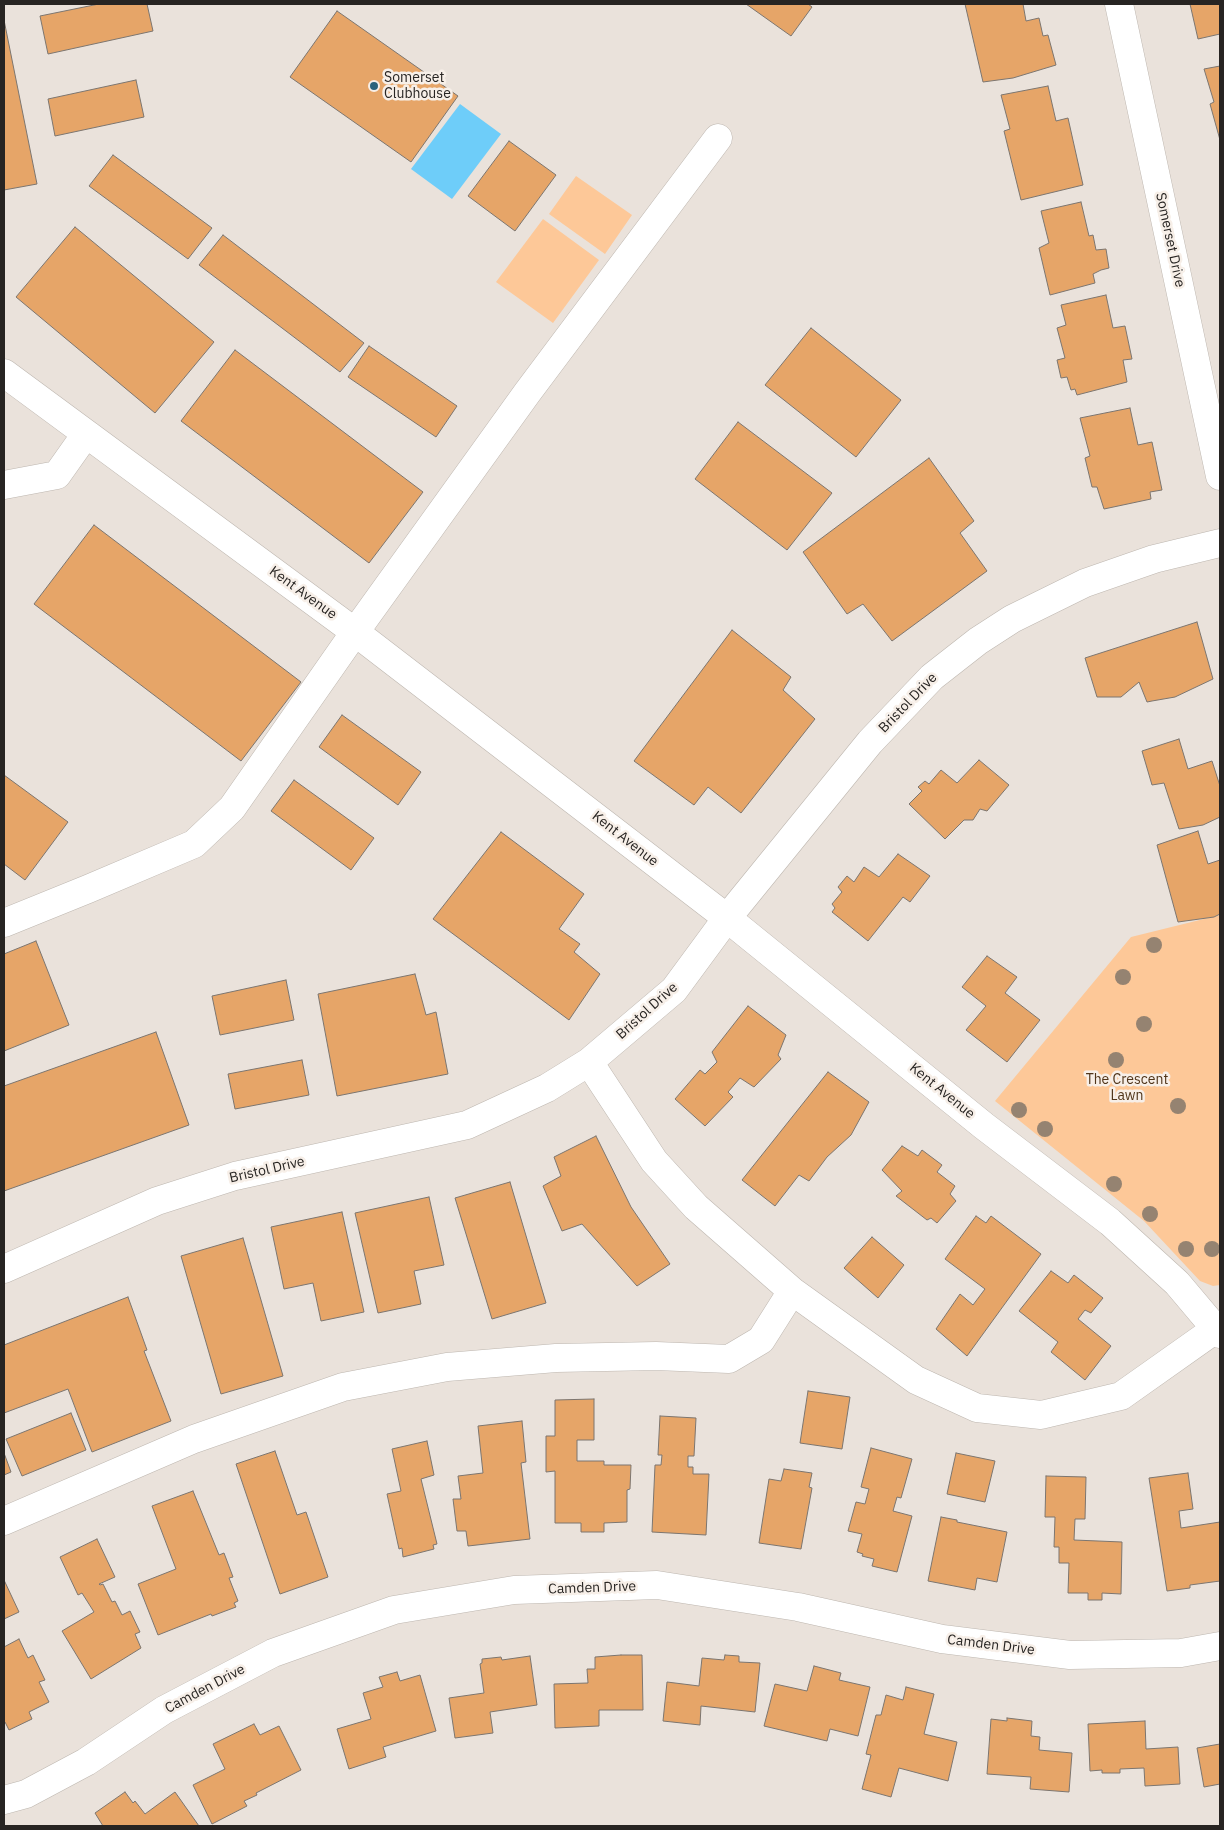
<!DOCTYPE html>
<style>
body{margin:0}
#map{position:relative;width:1224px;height:1830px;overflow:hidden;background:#eae2db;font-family:"IBM Plex Sans",sans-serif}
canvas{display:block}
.frame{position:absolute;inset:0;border:5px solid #272422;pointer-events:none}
</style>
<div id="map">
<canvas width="1224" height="1830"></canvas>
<div class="frame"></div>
</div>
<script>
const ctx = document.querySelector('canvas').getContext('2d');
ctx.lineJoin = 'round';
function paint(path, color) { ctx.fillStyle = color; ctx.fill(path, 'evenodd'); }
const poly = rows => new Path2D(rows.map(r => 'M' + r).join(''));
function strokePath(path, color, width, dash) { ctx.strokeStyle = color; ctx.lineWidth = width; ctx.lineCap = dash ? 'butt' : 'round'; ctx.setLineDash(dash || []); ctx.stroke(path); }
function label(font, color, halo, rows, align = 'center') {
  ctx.font = font + ' "IBM Plex Sans",sans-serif'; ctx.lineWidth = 5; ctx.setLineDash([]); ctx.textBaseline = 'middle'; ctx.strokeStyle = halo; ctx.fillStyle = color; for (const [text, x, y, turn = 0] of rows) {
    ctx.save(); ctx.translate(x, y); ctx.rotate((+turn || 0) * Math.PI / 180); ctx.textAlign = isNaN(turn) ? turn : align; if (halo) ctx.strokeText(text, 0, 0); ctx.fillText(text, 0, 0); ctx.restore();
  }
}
paint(poly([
 [576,176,632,215,605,254,549,214],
 [543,219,599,260,553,323,496,282],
 [1220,915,1220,1285,1213,1286,1200,1281,1144,1221,995,1101,1131,937]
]), '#fdc898');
paint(poly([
 [460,104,501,134,452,199,411,169]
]), '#6ecdf9');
const building = poly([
 [99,4,147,4,153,31,48,54,40,16,99,4],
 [746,4,808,4,812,7,791,36,746,4],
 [965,4,1023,4,1026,21,1039,18,1043,36,1048,35,1056,65,1013,78,983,82,965,4],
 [1190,4,1220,4,1220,34,1198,39,1190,4],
 [337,11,458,96,411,162,290,77,337,11],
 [4,20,37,184,4,190,4,20],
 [1220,66,1220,140,1210,104,1214,102,1204,69,1220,66],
 [136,80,144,117,55,136,48,99,136,80],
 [1048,86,1056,121,1068,118,1083,185,1021,200,1004,131,1010,129,1001,95,1048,86],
 [509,141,556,175,515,231,468,196,509,141],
 [113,155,212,228,188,259,89,186,113,155],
 [1081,202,1089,236,1093,235,1096,250,1106,249,1109,268,1101,270,1093,274,1095,283,1050,295,1039,248,1049,243,1041,211,1081,202],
 [75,227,214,342,155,413,16,297,75,227],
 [223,235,364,343,340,372,199,265,223,235],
 [1106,295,1113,328,1125,326,1132,359,1123,360,1127,382,1077,395,1075,389,1071,390,1067,377,1061,378,1057,360,1065,358,1057,328,1066,325,1061,305,1106,295],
 [811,328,901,400,856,457,765,385,811,328],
 [369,346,457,406,436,437,348,377,369,346],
 [235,350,423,492,369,563,181,421,235,350],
 [1130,408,1138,445,1152,442,1162,490,1150,492,1151,499,1104,509,1097,487,1092,487,1085,458,1090,456,1080,418,1130,408],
 [738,422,832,493,787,550,695,479,738,422],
 [929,458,974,521,960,533,987,571,892,641,863,604,847,614,803,552,929,458],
 [94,525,301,682,241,761,34,604,94,525],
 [1197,622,1213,679,1175,697,1152,701,1147,702,1139,682,1121,697,1097,697,1085,658,1197,622],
 [732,630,791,677,783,690,815,719,741,813,708,787,694,805,634,761,732,630],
 [342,715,421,772,398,805,319,747,342,715],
 [1179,739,1188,769,1212,761,1220,786,1220,817,1203,825,1179,829,1164,783,1152,785,1142,751,1179,739],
 [979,760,1009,785,987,811,980,809,973,820,964,820,945,839,909,804,922,791,918,787,925,781,929,784,941,770,957,783,979,760],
 [4,775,68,822,25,880,4,864,4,775],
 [294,780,374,838,351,870,271,811,294,780],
 [1198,831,1208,864,1220,860,1220,914,1214,917,1178,922,1157,845,1198,831],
 [501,832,584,894,559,929,580,944,574,952,600,974,569,1020,433,919,501,832],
 [898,854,930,876,910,902,903,897,868,941,832,912,835,908,832,904,842,892,838,887,847,876,854,882,864,867,879,877,898,854],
 [36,941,69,1025,4,1051,4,954,36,941],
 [987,956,1017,977,1005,993,1040,1020,1007,1062,966,1030,986,1006,962,987,987,956],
 [415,974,426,1015,436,1012,448,1074,337,1096,318,994,415,974],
 [286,980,294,1020,220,1035,212,996,286,980],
 [748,1006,786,1035,778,1055,781,1059,754,1087,740,1078,728,1092,733,1097,705,1126,675,1099,700,1070,705,1074,717,1062,712,1052,748,1006],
 [156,1032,189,1125,4,1191,4,1086,156,1032],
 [302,1060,309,1095,235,1109,228,1074,302,1060],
 [828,1072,869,1102,851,1135,827,1157,809,1181,799,1175,775,1206,742,1180,828,1072],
 [596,1136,631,1207,670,1264,637,1286,582,1224,562,1231,543,1186,561,1176,554,1157,596,1136],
 [902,1146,918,1156,922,1150,942,1165,937,1172,955,1186,950,1194,956,1201,937,1223,931,1218,927,1220,896,1196,902,1191,882,1170,902,1146],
 [510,1182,546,1303,492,1319,455,1198,510,1182],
 [429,1197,444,1265,414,1271,421,1304,378,1313,355,1213,429,1197],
 [342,1212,364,1312,321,1321,313,1283,284,1289,271,1227,342,1212],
 [976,1216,986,1223,991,1216,1041,1254,967,1356,936,1329,960,1294,973,1305,985,1289,945,1259,976,1216],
 [872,1237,904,1265,878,1298,844,1268,872,1237],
 [243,1238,283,1376,221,1394,181,1256,243,1238],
 [1051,1271,1068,1283,1074,1275,1103,1298,1091,1313,1085,1310,1078,1319,1111,1346,1085,1380,1051,1352,1058,1342,1019,1311,1051,1271],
 [128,1297,147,1350,144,1351,171,1421,92,1452,68,1389,4,1413,4,1345,128,1297],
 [808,1391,850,1397,842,1449,800,1443,808,1391],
 [594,1399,594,1440,577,1440,577,1461,604,1461,604,1465,631,1465,630,1489,627,1490,627,1522,604,1523,604,1532,581,1532,581,1523,555,1523,555,1471,546,1472,546,1436,555,1436,555,1400,594,1399],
 [71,1413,86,1450,22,1476,6,1439,71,1413],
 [660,1416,696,1418,694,1456,688,1456,688,1467,693,1467,693,1474,709,1474,706,1535,652,1532,655,1465,661,1465,662,1455,658,1455,660,1416],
 [522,1421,526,1462,521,1463,530,1539,468,1546,466,1531,457,1531,453,1499,461,1499,458,1476,483,1473,478,1426,522,1421],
 [427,1441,434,1475,421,1479,437,1544,433,1545,434,1549,403,1557,402,1548,399,1549,387,1494,401,1491,392,1449,427,1441],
 [871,1448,912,1459,901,1498,897,1497,893,1511,912,1516,897,1572,872,1566,874,1559,862,1556,863,1554,857,1552,862,1534,848,1531,856,1502,865,1504,869,1489,861,1487,871,1448],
 [275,1451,297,1515,306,1512,328,1577,280,1594,236,1464,275,1451],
 [4,1453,11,1472,4,1475,4,1453],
 [956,1453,995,1461,985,1502,947,1494,956,1453],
 [784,1469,812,1473,809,1487,812,1488,801,1549,759,1543,769,1479,781,1481,784,1469],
 [1188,1473,1193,1509,1179,1511,1181,1528,1220,1522,1220,1581,1190,1585,1190,1588,1167,1591,1149,1478,1188,1473],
 [1046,1476,1086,1477,1085,1519,1075,1519,1074,1540,1122,1542,1121,1594,1102,1593,1102,1600,1088,1600,1088,1593,1068,1593,1069,1563,1059,1563,1059,1547,1054,1547,1055,1517,1045,1517,1046,1476],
 [193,1491,219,1555,224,1553,233,1577,229,1578,238,1601,234,1603,236,1607,212,1616,211,1614,158,1635,138,1584,176,1569,152,1506,193,1491],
 [941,1517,957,1520,957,1522,1007,1532,997,1582,977,1578,975,1590,928,1581,941,1517],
 [97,1539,115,1577,99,1584,100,1585,103,1584,112,1602,115,1601,122,1615,130,1611,140,1632,135,1634,141,1648,91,1679,62,1631,94,1612,82,1593,78,1595,60,1557,97,1539],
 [4,1580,19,1612,4,1619,4,1580],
 [19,1639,28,1658,33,1655,45,1680,39,1682,49,1702,29,1712,32,1719,9,1730,5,1722,4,1722,4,1647,19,1639],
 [621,1655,642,1655,643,1710,599,1710,599,1726,555,1728,554,1684,588,1683,587,1669,595,1669,595,1657,621,1655],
 [725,1655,739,1656,739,1662,760,1663,755,1712,701,1706,700,1725,663,1721,667,1682,699,1686,702,1658,724,1660,725,1655],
 [530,1656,537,1705,490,1712,493,1733,455,1738,449,1698,484,1693,480,1664,482,1663,482,1659,501,1657,502,1660,530,1656],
 [814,1666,841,1673,839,1680,870,1687,858,1736,830,1729,827,1741,764,1726,775,1684,807,1691,814,1666],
 [397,1672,400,1681,420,1675,436,1731,383,1747,386,1757,349,1769,337,1729,371,1719,363,1693,383,1687,379,1677,397,1672],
 [906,1687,934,1694,924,1734,957,1742,948,1781,899,1768,891,1797,862,1789,871,1755,866,1754,876,1715,881,1715,886,1695,903,1700,906,1687],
 [1007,1718,1032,1721,1031,1736,1040,1737,1039,1750,1072,1753,1069,1792,1030,1789,1031,1777,987,1774,991,1719,1007,1721,1007,1718],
 [1145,1721,1146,1749,1178,1747,1180,1784,1145,1786,1144,1768,1120,1769,1120,1773,1102,1773,1102,1770,1090,1771,1088,1724,1145,1721],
 [254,1724,260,1735,279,1726,301,1770,256,1793,257,1795,244,1801,247,1806,212,1824,193,1785,225,1769,213,1744,254,1724],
 [1220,1744,1220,1784,1204,1787,1197,1748,1220,1744],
 [125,1792,133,1803,135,1801,145,1814,175,1792,199,1826,103,1826,95,1813,125,1792]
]);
paint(building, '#e6a568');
strokePath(building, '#7c756f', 1);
const minor = poly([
 [1119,4,1220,476],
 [4,373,355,632,727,918,984,1126,1110,1222,1177,1283,1220,1334],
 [4,485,57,475,86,434],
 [4,923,88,889,194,844,232,808,355,632,527,393,718,138],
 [589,1062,654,1161,696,1207,792,1291,916,1380,977,1408,1041,1415,1121,1396,1220,1326],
 [4,1269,157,1201,235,1176,467,1125,547,1088,589,1062,674,990,727,918,870,742,932,677,978,641,1012,619,1085,583,1154,559,1220,543],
 [4,1521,194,1439,343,1387,447,1367,556,1358,656,1356,729,1359,761,1340,792,1291],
 [4,1800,26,1794,86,1762,164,1710,273,1653,394,1610,514,1590,657,1585,798,1607,942,1639,1070,1655,1181,1653,1220,1646]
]);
strokePath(minor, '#bdb6af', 29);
strokePath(minor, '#fff', 28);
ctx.fillStyle = '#958371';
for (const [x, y] of [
 [1154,945],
 [1123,977],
 [1144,1024],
 [1116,1060],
 [1178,1106],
 [1019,1110],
 [1045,1129],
 [1114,1184],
 [1150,1214],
 [1186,1249],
 [1212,1249]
]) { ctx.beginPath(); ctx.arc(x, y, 8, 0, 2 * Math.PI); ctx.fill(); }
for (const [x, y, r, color] of [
 [374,86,5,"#2a637c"]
]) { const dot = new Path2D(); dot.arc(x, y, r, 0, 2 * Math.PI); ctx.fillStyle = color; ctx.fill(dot); strokePath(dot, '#f7efe8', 2); }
label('14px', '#272422', '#f7efe8', [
 ["Somerset",384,78],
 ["Clubhouse",384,94]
], 'left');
label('14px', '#272422', '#f7efe8', [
 ["Somerset Drive",1170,240,78],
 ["Kent Avenue",303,593,36],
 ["Bristol Drive",908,703,-46],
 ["Kent Avenue",625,839,38],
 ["Bristol Drive",647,1011,-42],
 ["Kent Avenue",942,1091,39],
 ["Bristol Drive",267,1170,-13],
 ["Camden Drive",592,1588,-2],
 ["Camden Drive",991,1645,7],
 ["Camden Drive",205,1689,-28]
]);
label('14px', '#50351a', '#f7efe8', [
 ["The Crescent",1127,1080],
 ["Lawn",1127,1096]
]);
</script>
